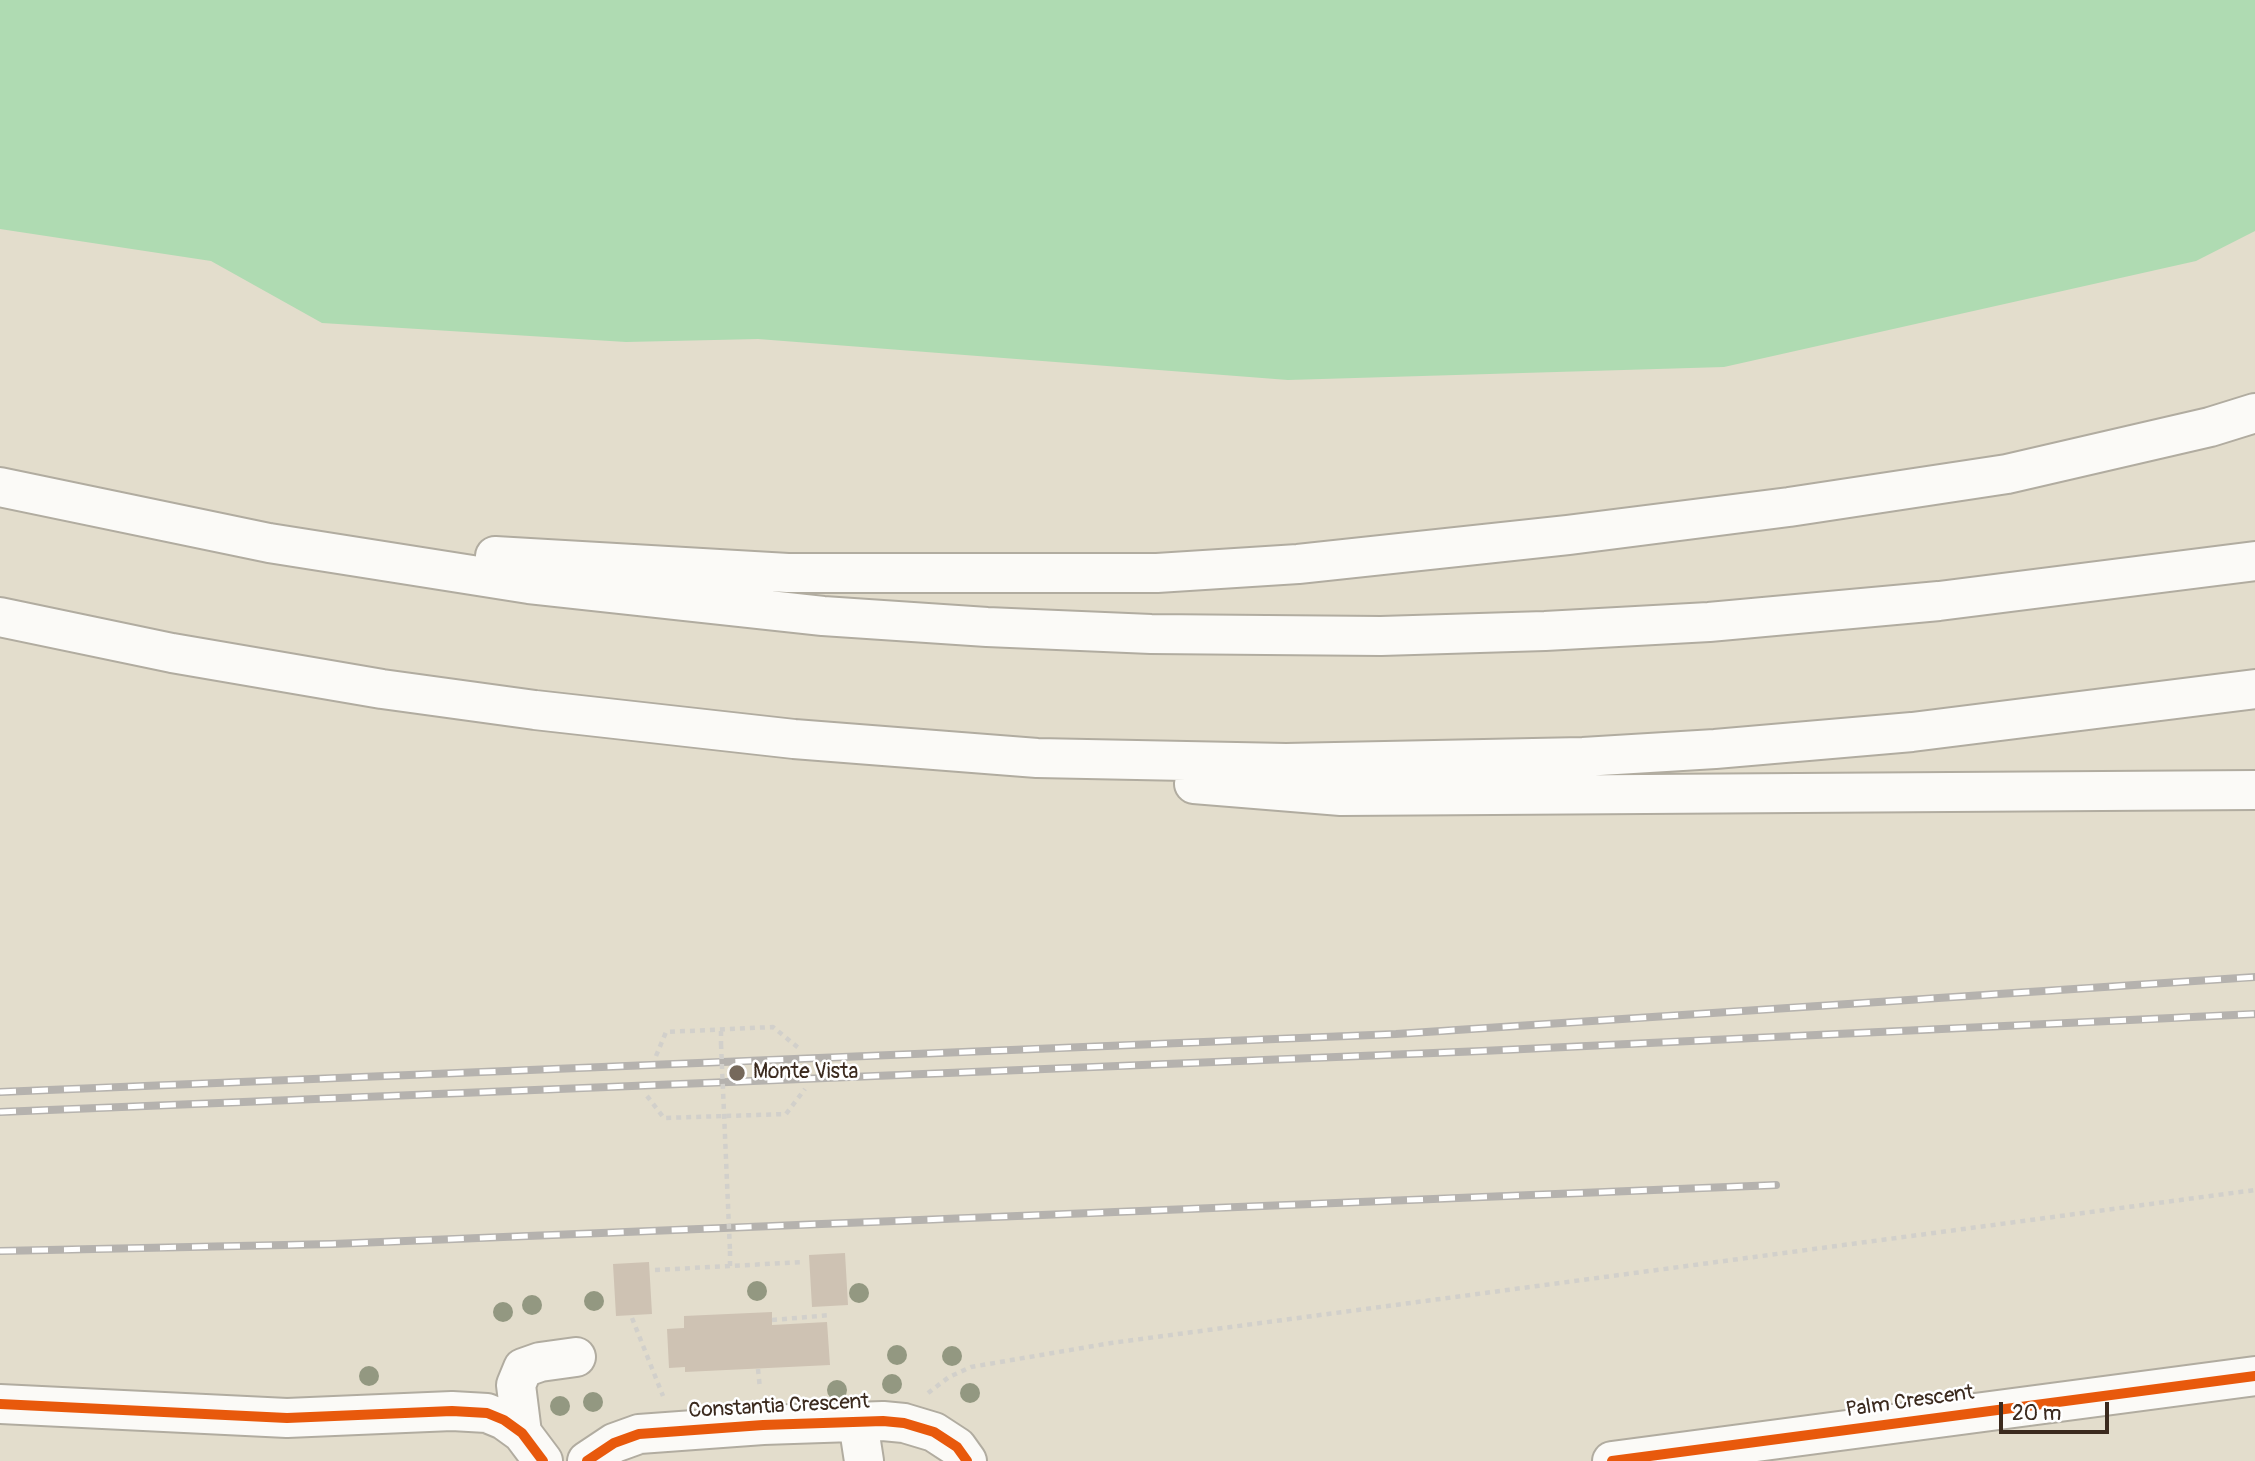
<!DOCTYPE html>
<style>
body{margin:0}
#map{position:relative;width:2255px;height:1461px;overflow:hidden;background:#e3ddcc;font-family:Pangolin,sans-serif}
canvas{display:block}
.scale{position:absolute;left:1999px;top:1402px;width:110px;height:32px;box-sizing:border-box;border:4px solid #3b2a1e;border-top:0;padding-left:9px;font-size:21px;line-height:24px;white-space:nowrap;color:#3b2a1e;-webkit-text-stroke:5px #fff;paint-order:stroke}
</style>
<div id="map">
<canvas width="2255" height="1461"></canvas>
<div class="scale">20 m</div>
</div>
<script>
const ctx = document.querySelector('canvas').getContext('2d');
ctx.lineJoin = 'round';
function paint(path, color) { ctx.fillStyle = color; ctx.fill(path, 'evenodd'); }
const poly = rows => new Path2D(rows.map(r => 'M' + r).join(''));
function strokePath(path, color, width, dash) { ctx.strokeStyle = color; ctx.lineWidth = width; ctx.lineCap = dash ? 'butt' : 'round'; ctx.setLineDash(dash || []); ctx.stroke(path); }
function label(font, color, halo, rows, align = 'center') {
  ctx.font = font + ' Pangolin,sans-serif'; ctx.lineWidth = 5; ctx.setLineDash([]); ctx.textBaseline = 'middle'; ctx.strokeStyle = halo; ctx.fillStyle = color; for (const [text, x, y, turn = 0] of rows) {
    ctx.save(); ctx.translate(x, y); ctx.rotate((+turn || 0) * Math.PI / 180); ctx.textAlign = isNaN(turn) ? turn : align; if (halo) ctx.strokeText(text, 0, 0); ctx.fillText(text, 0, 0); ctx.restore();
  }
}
paint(poly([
 [0,0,2255,0,2255,231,2196,261,1724,367,1288,380,758,339,626,342,322,323,211,261,0,229]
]), '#afdbb2');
paint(poly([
 [845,1253,848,1305,812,1307,809,1255],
 [649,1262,652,1314,616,1316,613,1264],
 [772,1312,772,1325,827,1322,830,1365,685,1372,685,1367,669,1368,667,1329,684,1328,684,1316]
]), '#cec2b3');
const minor = poly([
 [0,1404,287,1418,452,1411,487,1413,504,1420,522,1433,543,1461],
 [858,1422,864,1461],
 [522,1433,516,1385,523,1368,540,1362,576,1357],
 [587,1461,614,1443,639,1434,763,1425,883,1421,904,1423,934,1432,957,1447,967,1461],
 [1612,1461,2255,1376]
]);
const highway = poly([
 [0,487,269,543,529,584,823,616,987,627,1151,634,1381,636,1545,631,1709,622,1939,601,2255,561],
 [495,556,788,573,1157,573,1298,564,1568,535,1789,507,2007,474,2210,427,2255,413],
 [0,617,172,653,382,689,535,710,794,739,1037,758,1286,763,1583,757,1715,749,1912,732,2255,689],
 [1194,784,1341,796,2255,790]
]);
strokePath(minor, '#b1aca0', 42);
strokePath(highway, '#b1aca0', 42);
strokePath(poly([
 [721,1031,721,1044],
 [656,1056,666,1032,773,1027,801,1050],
 [647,1096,664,1118,786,1114,805,1089],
 [730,1251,730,1267],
 [655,1270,804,1262],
 [632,1318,663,1396],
 [772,1320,831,1315],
 [758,1369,760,1389],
 [928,1393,949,1377,971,1367,1111,1343,2255,1190]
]), '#d2d0cb', 4.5, [5, 5]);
strokePath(minor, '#fbfaf7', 38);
strokePath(highway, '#fbfaf7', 38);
const rail = poly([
 [0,1092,1396,1034,2255,977],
 [0,1112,1482,1051,2255,1014],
 [0,1251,332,1244,1776,1185]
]);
strokePath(rail, '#b5b2ae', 8);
strokePath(rail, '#fff', 5, [16]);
strokePath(poly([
 [721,1044,730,1251]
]), '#d2d0cb', 4.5, [5, 5]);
strokePath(poly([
 [0,1404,287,1418,452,1411,487,1413,504,1420,522,1433,543,1461],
 [587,1461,614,1443,639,1434,763,1425,883,1421,904,1423,934,1432,957,1447,967,1461],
 [1612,1461,2255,1376]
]), '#e8590c', 10);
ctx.fillStyle = '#939881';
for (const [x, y] of [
 [757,1291],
 [859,1293],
 [594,1301],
 [532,1305],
 [503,1312],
 [897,1355],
 [952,1356],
 [369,1376],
 [892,1384],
 [837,1390],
 [970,1393],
 [593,1402],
 [560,1406]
]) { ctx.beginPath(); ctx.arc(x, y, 10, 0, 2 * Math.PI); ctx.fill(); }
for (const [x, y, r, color] of [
 [737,1073,9,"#76695b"]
]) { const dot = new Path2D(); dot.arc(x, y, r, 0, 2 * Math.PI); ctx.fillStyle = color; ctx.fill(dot); strokePath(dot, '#fff', 2.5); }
label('21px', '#3b2a1e', '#fff', [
 ["Monte Vista",753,1073]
], 'left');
label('21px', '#3b2a1e', '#fff', [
 ["Palm Crescent",1910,1402,-8],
 ["Constantia Crescent",779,1407,-3]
]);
</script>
